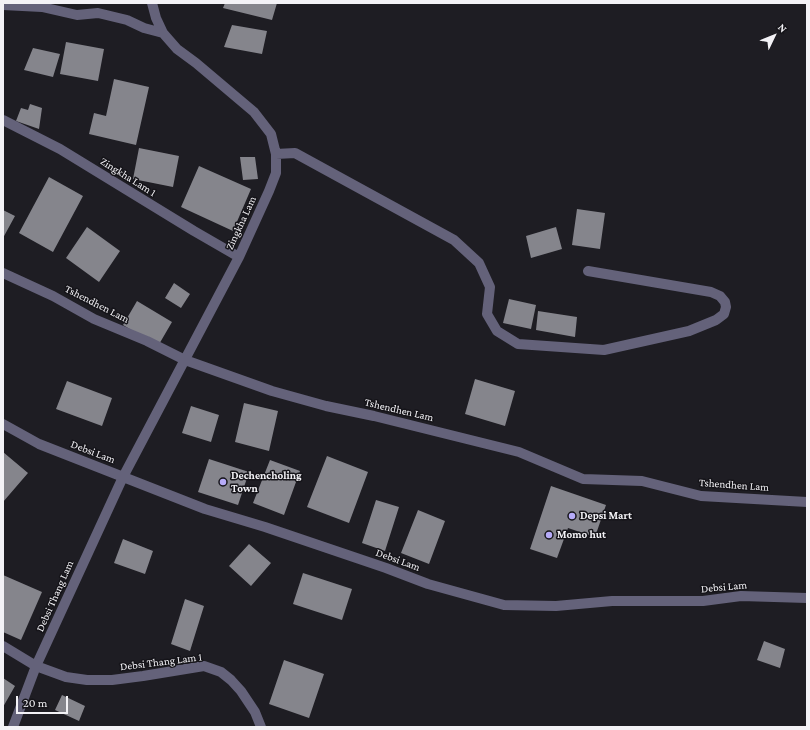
<!DOCTYPE html>
<style>
body{margin:0}
#map{position:relative;width:810px;height:730px;overflow:hidden;background:#1e1d23;font-family:"Crimson Pro",serif}
canvas{display:block}
.frame{position:absolute;inset:0;border:4px solid #f3f2f6;pointer-events:none}
.north{position:absolute;left:754px;top:16px;width:40px;height:40px;-webkit-text-stroke:3px #151419;paint-order:stroke;rotate:47deg;font-size:11px;font-weight:700;line-height:16px;text-align:center;color:#f3f2f6}
.north::after{content:'';display:block;margin:auto;width:14px;height:18px;background:#f3f2f6;clip-path:polygon(50% 0,100% 100%,50% 72%,0 100%)}
.scale{position:absolute;left:16px;top:696px;width:52px;height:18px;box-sizing:border-box;border:2px solid #f3f2f6;border-top:0;padding-left:5px;font-size:12px;line-height:14px;white-space:nowrap;color:#f3f2f6;-webkit-text-stroke:3px #151419;paint-order:stroke}
</style>
<div id="map">
<canvas width="810" height="730"></canvas>
<div class="frame"></div>
<div class="north">N</div>
<div class="scale">20 m</div>
</div>
<script>
const ctx = document.querySelector('canvas').getContext('2d');
ctx.lineJoin = 'round';
function paint(path, color) { ctx.fillStyle = color; ctx.fill(path, 'evenodd'); }
const poly = rows => new Path2D(rows.map(r => 'M' + r).join(''));
function strokePath(path, color, width, dash) { ctx.strokeStyle = color; ctx.lineWidth = width; ctx.lineCap = dash ? 'butt' : 'round'; ctx.setLineDash(dash || []); ctx.stroke(path); }
function label(font, color, halo, rows, align = 'center') {
  ctx.font = font + ' "Crimson Pro",serif'; ctx.lineWidth = 3; ctx.setLineDash([]); ctx.textBaseline = 'middle'; ctx.strokeStyle = halo; ctx.fillStyle = color; for (const [text, x, y, turn = 0] of rows) {
    ctx.save(); ctx.translate(x, y); ctx.rotate((+turn || 0) * Math.PI / 180); ctx.textAlign = isNaN(turn) ? turn : align; if (halo) ctx.strokeText(text, 0, 0); ctx.fillText(text, 0, 0); ctx.restore();
  }
}
paint(poly([
 [225,3,277,3,272,20,223,8],
 [232,25,267,31,262,54,224,47],
 [66,42,104,49,98,81,60,74],
 [33,48,60,54,53,77,24,70],
 [114,79,149,87,136,145,89,134,94,113,106,116],
 [30,104,42,108,39,129,16,121,21,108,28,110],
 [139,148,179,156,173,187,133,179],
 [240,157,255,157,258,179,243,180],
 [199,166,251,189,233,231,181,207],
 [49,177,83,196,53,252,19,233],
 [577,209,605,213,600,249,572,245],
 [3,210,15,216,3,238],
 [87,227,120,251,99,282,66,258],
 [556,227,562,249,531,258,526,236],
 [174,283,190,294,181,308,165,298],
 [509,299,536,305,531,329,503,323],
 [137,301,172,322,158,346,123,325],
 [538,311,577,317,575,337,536,330],
 [475,379,515,391,505,426,465,414],
 [67,381,112,398,102,426,56,409],
 [244,403,278,411,269,451,235,442],
 [191,406,219,415,211,442,182,433],
 [3,452,28,473,3,502],
 [327,456,368,472,349,523,307,507],
 [209,459,249,472,238,505,198,492],
 [270,460,300,471,284,515,253,503],
 [551,486,606,505,595,537,568,528,557,558,530,549],
 [376,500,399,507,385,551,362,543],
 [418,510,445,521,429,564,401,553],
 [123,539,153,551,145,574,114,563],
 [249,544,271,563,251,586,229,566],
 [303,573,352,589,342,620,293,604],
 [3,575,42,592,21,640,3,632],
 [185,599,204,606,190,651,171,644],
 [764,641,785,649,780,668,757,660],
 [284,660,324,674,309,718,269,704],
 [3,678,15,686,3,707],
 [62,695,85,706,79,721,55,710]
]), '#85858c');
strokePath(poly([
 [3,5,42,7,77,15,98,13,127,20,144,28,163,33],
 [3,120,60,149,194,231,239,257],
 [276,154,295,153,454,240,479,263,490,287,487,314,497,331,518,344,604,350,689,331,716,320,724,314,726,307,725,302,720,296,711,292,588,271],
 [3,273,53,296,94,319,147,341,185,360,272,391,326,406,374,416,519,452,583,479,642,481,701,496,807,502],
 [3,424,39,444,205,509,265,527,386,568,428,584,504,605,556,606,612,601,703,601,741,596,807,598],
 [3,646,36,666,66,677,87,680,112,680,143,676,204,666,221,672,231,680,241,691,255,712,261,727],
 [13,727,36,666,123,477,239,257,269,191,276,173,276,154,271,134,254,112,196,63,177,49,163,33,156,18,152,3]
]), '#64627a', 10);
for (const [x, y, r, color] of [
 [223,482,4,"#b6abf8"],
 [572,516,4,"#b6abf8"],
 [549,535,4,"#b6abf8"]
]) { const dot = new Path2D(); dot.arc(x, y, r, 0, 2 * Math.PI); ctx.fillStyle = color; ctx.fill(dot); strokePath(dot, '#151419', 1.5); }
label('11px', '#f3f2f6', '#151419', [
 ["Zingkha Lam 1",128,177,32],
 ["Zingkha Lam",241,223,-65],
 ["Tshendhen Lam",97,304,27],
 ["Tshendhen Lam",399,410,13],
 ["Debsi Lam",93,452,21],
 ["Tshendhen Lam",734,485,4],
 ["Debsi Lam",398,560,20],
 ["Debsi Lam",724,587,-5],
 ["Debsi Thang Lam",55,596,-66],
 ["Debsi Thang Lam 1",161,662,-7]
]);
label('bold 11px', '#f3f2f6', '#151419', [
 ["Dechencholing",231,476],
 ["Town",231,489],
 ["Depsi Mart",580,516],
 ["Momo hut",557,535]
], 'left');
</script>
